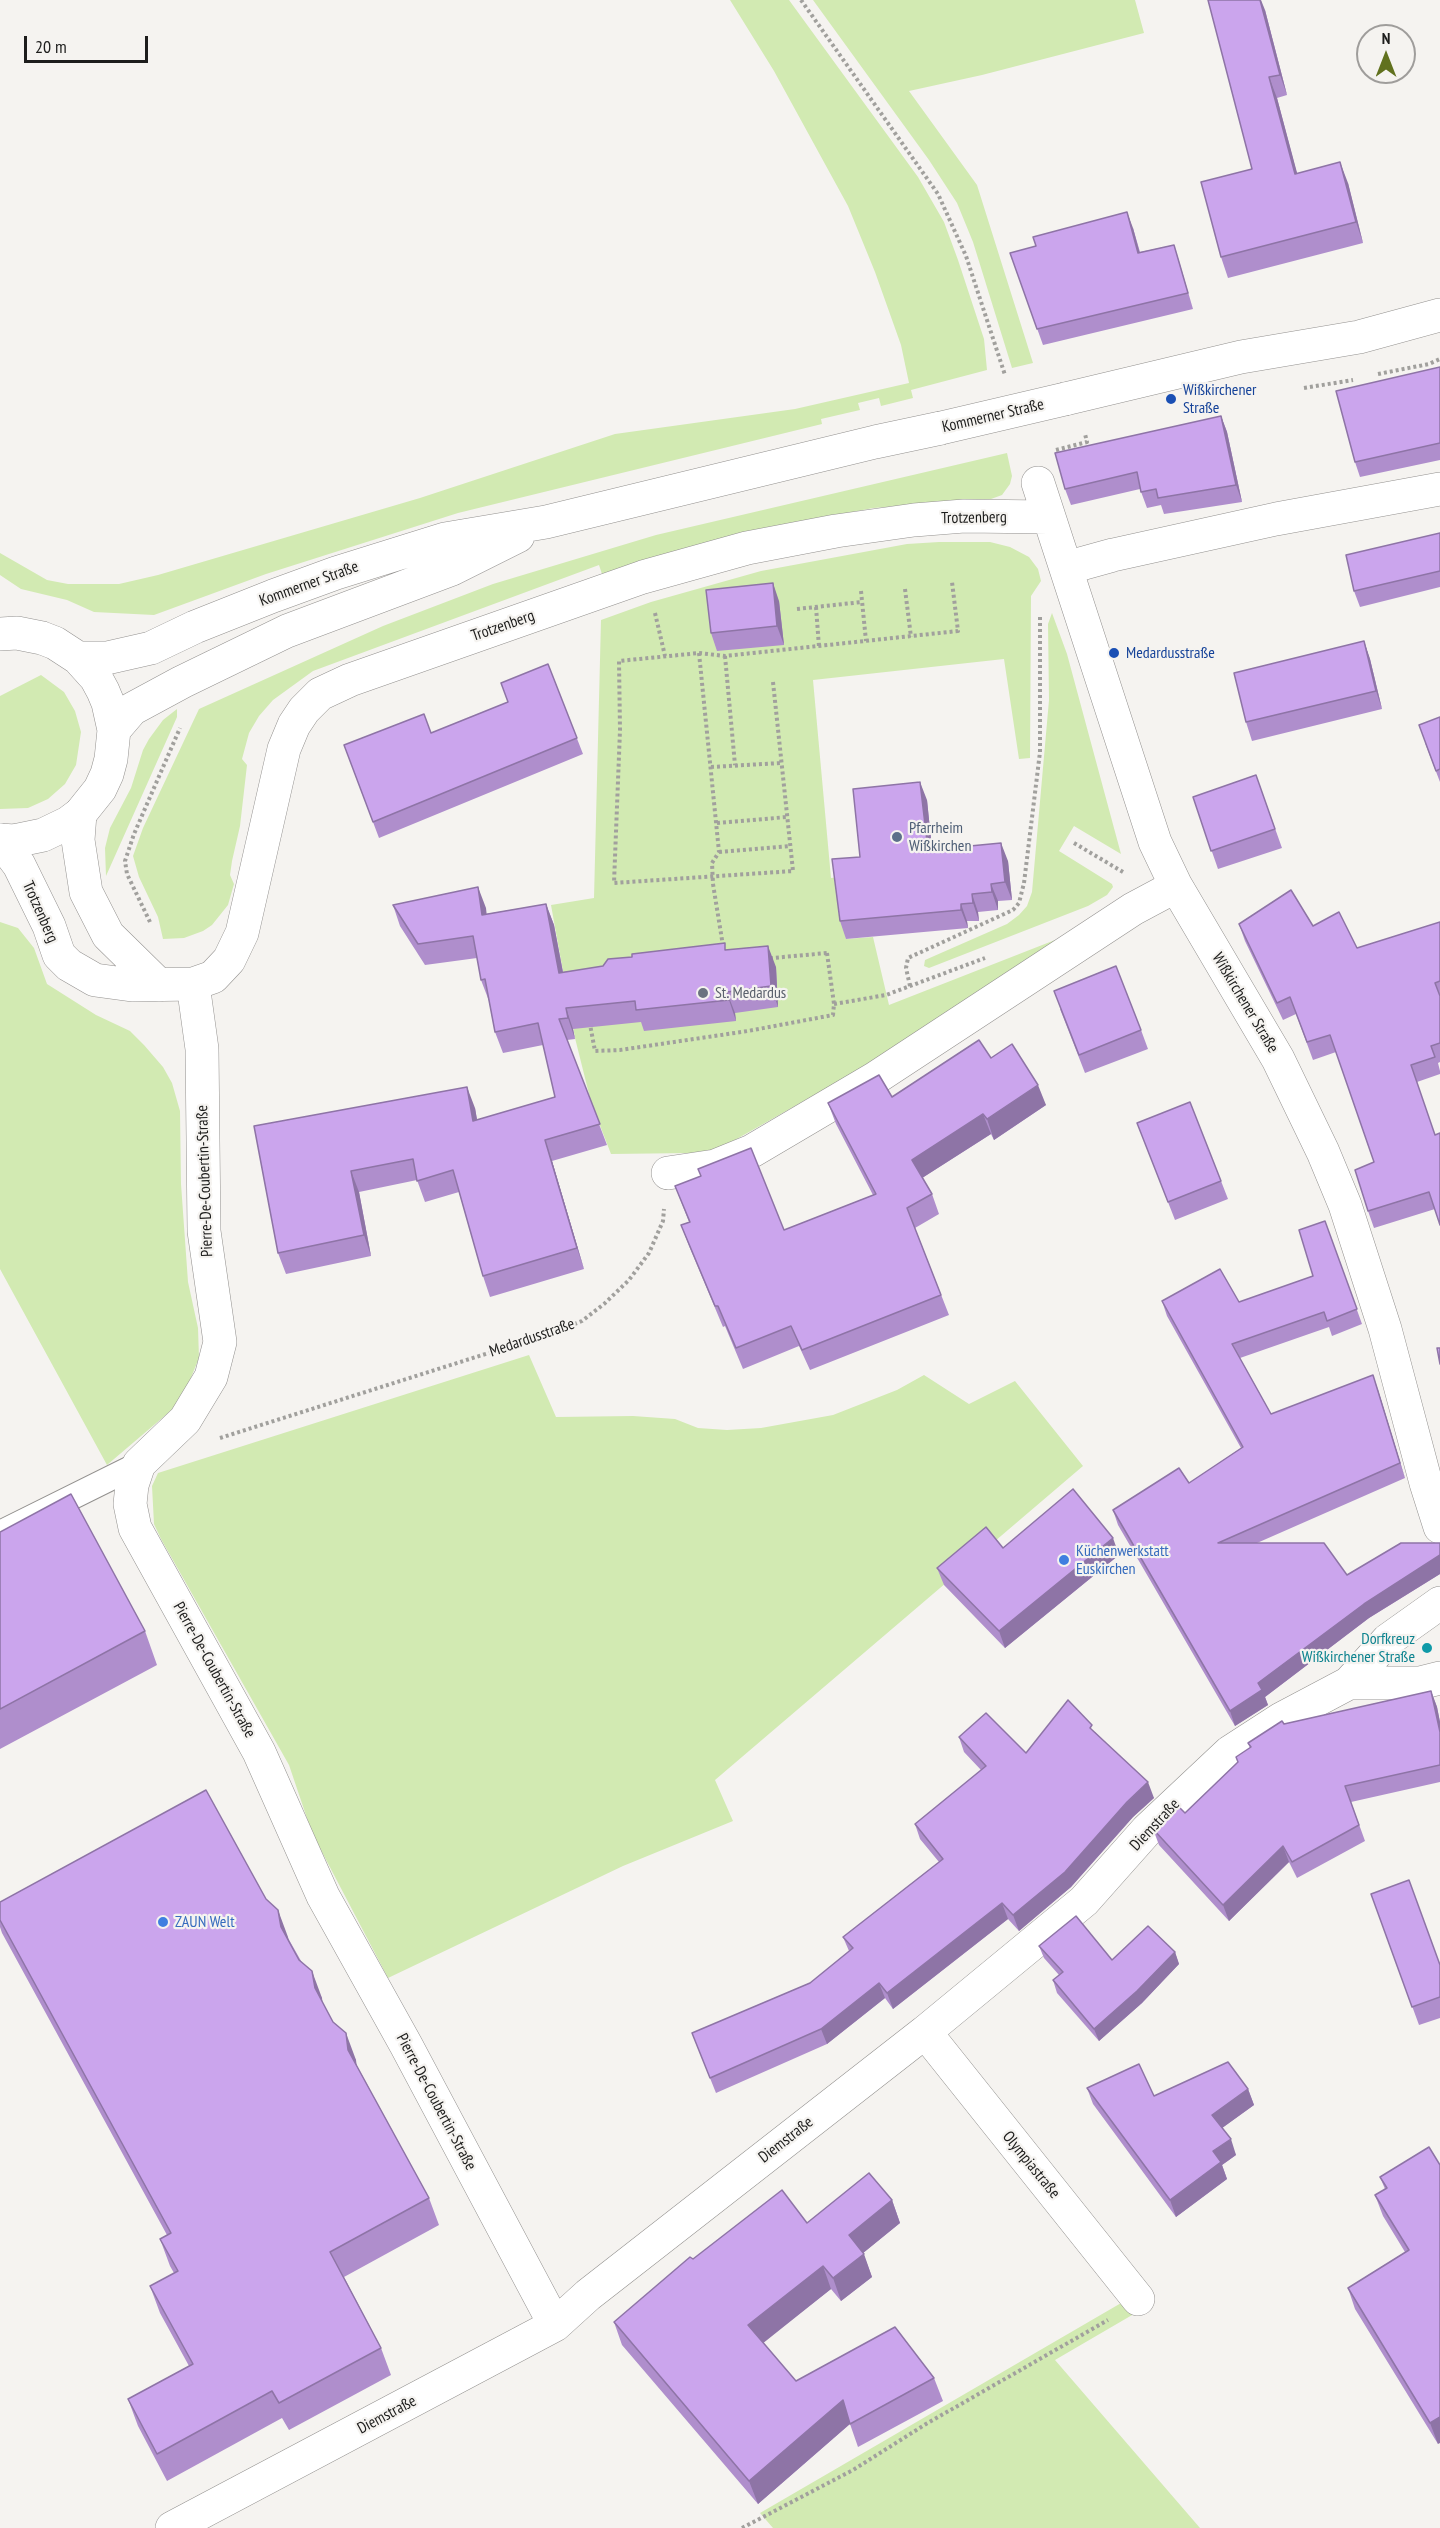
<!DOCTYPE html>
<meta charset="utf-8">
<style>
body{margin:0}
#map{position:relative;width:1440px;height:2528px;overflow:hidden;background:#f5f3f0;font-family:"PT Sans Narrow",sans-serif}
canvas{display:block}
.north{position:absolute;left:1356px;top:24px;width:60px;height:60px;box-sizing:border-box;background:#f5f3f0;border:2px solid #9f9d9b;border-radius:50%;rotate:0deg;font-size:16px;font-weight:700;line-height:24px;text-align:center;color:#1d1d1c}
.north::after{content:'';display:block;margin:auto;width:21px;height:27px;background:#61711e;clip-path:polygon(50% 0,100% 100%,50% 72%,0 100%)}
.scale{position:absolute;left:24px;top:36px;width:124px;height:27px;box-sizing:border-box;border:3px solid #1d1d1c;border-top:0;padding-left:8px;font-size:18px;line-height:21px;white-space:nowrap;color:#1d1d1c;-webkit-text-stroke:4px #f5f3f0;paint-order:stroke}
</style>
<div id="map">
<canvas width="1440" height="2528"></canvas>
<div class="north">N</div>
<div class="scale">20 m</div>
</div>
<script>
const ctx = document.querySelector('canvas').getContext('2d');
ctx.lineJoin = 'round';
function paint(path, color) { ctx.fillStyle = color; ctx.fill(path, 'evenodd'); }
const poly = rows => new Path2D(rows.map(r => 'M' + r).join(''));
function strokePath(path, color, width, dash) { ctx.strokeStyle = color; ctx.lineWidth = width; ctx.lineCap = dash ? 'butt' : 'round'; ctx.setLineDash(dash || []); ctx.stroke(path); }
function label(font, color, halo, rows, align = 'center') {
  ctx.font = font + ' "PT Sans Narrow",sans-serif'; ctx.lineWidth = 4.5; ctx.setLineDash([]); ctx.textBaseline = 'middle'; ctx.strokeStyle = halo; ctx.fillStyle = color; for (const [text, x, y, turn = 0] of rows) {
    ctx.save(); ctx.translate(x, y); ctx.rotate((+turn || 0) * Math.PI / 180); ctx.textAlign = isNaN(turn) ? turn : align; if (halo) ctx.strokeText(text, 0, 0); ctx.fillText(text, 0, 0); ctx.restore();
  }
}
paint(poly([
 [730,0,789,0,918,177,944,222,958,260,984,339,987,370,911,390,913,398,881,406,879,398,858,403,860,410,821,419,822,424,458,513,266,574,154,615,94,612,67,600,21,589,0,575,0,553,47,580,68,584,119,584,158,575,420,498,615,434,795,409,909,383,901,345,875,272,848,206,774,71],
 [813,0,1135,0,1144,33,982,75,909,91,977,185,1033,363,1012,368,973,242,957,203,929,160],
 [1007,453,1012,476,1010,484,1002,495,991,499,873,508,756,531,603,577,599,565,313,671,273,700,259,716,249,733,242,759,247,765,240,826,232,861,230,875,234,884,228,905,212,925,203,931,184,938,163,939,158,917,139,877,133,856,143,828,199,709,383,626,493,584,656,535],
 [939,542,990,542,1010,547,1029,557,1038,569,1041,581,1031,596,1030,758,1019,759,1004,659,813,680,831,878,839,877,846,939,873,937,889,1005,1055,940,1057,942,899,1047,719,1149,692,1153,611,1154,591,1102,575,1038,551,905,594,898,601,620,651,602,761,571,907,544],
 [1052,613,1067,654,1121,854,1074,826,1059,851,1112,884,1113,887,1107,895,1088,906,929,968,924,966,925,960,1007,924,1019,915,1027,906,1032,892,1049,700,1048,624],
 [41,675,64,692,75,711,81,732,76,765,65,784,48,799,28,808,0,809,0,696],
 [177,709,177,717,106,876,105,848,110,828,131,788,143,750,149,739,163,720],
 [0,922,18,928,34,948,47,984,96,1015,130,1031,144,1045,163,1067,172,1083,180,1111,181,1184,188,1282,198,1328,199,1358,181,1402,107,1465,0,1269],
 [529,1355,556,1417,633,1416,675,1419,698,1428,727,1430,761,1428,833,1415,897,1390,924,1375,969,1404,1015,1381,1083,1466,715,1780,733,1821,623,1866,388,1978,312,1833,289,1765,161,1539,154,1524,152,1486,158,1473],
 [1128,2299,1139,2311,1055,2360,1200,2528,773,2528,760,2513]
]), '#d2eab2');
const service = poly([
 [0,1533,139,1464]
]);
const minor = poly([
 [1038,483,1155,842,1176,886,1278,1059,1323,1152,1345,1205,1385,1329,1426,1483,1440,1527],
 [1066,568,1113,555,1276,519,1440,489],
 [80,814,78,840,86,892,108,935,159,985],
 [0,840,19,865,49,926,59,955,69,965,95,980,132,985,193,984,213,977,229,960,242,933,284,749,294,725,304,710,320,694,350,680,643,577,747,548,836,531,914,520,964,516,1048,517],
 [193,984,202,1049,204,1231,220,1342,211,1377,185,1420,139,1464,132,1485,130,1504,135,1528,259,1752,323,1896,406,2045,555,2325],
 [668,1173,715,1166,752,1151,874,1079,1133,909,1176,886],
 [1349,1683,1420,1683,1440,1678],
 [925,2032,1138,2299],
 [172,2528,555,2325,588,2295,925,2032,1084,1901,1147,1830,1230,1752,1281,1719,1349,1683,1388,1640,1440,1603]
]);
const primary = poly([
 [1065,399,1241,357,1359,337,1440,315],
 [0,634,17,633,42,638,55,643,78,658,96,678,103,691,108,703,114,730,111,759,107,774,100,789,80,814,68,823,43,835,14,841,0,840],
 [78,658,107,658,151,648,195,627,273,596,336,573,445,539,546,522,875,442,941,428],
 [114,730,132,709,182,682,287,631,452,569,518,536]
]);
strokePath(service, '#93918f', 26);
strokePath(minor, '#93918f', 34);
strokePath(primary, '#93918f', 34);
strokePath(poly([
 [801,0,938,194,966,256,1005,375],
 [1378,374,1429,364,1440,359],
 [1304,388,1353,380],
 [1056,450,1087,442,1085,434],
 [905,589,911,637],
 [861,591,866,641],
 [816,607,819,647],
 [797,609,862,602],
 [655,613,665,656],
 [699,653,719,852,712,863,713,884,723,946],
 [725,656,735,765],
 [773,682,793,871,614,883,620,730,619,661,699,653,725,656,958,631,952,582],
 [711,767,781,763],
 [717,823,787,817],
 [1074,843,1123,872],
 [719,852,790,846],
 [150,922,127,874,125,861,134,834,180,728],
 [827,953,834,1004,833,1015,748,1031,620,1050,595,1051,586,1003,587,975,827,953],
 [910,986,906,968,908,958,1013,910,1019,903,1024,883,1040,752,1040,615],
 [834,1004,886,995,985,958],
 [220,1438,555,1332,582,1321,604,1304,629,1280,649,1253,663,1221,664,1209],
 [742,2528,853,2470,926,2424,1108,2320]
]), '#a1a09d', 4, [3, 3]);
strokePath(service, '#fff', 24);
strokePath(minor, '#fff', 33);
strokePath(primary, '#fff', 33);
const primaryBridge = poly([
 [941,428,1065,399]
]);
strokePath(primaryBridge, '#93918f', 34, []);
strokePath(primaryBridge, '#fff', 33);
paint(poly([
 [1265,10,1287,95,1277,98,1297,174,1348,183,1363,243,1228,278,1221,257,1252,169],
 [1133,228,1140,252,1174,245,1179,261,1193,309,1043,345,1010,253],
 [1440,367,1440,460,1360,477,1355,462],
 [1221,416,1227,432,1242,502,1164,514,1161,505,1147,508,1140,489,1071,505,1065,489],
 [1440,533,1440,587,1360,607,1354,591],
 [779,601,784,645,717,651,711,633],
 [1364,641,1370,659,1382,709,1252,741,1246,722],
 [548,664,583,754,379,838,344,745,431,733,508,702],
 [1440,717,1440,782,1425,743],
 [1256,775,1282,848,1218,869,1193,797],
 [927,800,932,849,1008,861,1012,900,998,901,998,910,978,912,979,921,967,921,968,928,846,939,840,921],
 [546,904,554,925,563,972,727,950,776,967,778,1007,735,1013,736,1021,644,1031,641,1022,573,1029,575,1039,567,1040,607,1145,552,1161,584,1269,490,1297,483,1276,459,1192,425,1202,417,1180,359,1192,371,1256,286,1274,278,1253,254,1126,475,1108,477,1120,555,1097,543,1045,503,1053,495,1032,489,1001,481,980,477,958,425,965,400,926,393,905,486,908,486,914],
 [1440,922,1440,1062,1438,1063,1440,1071,1440,1074,1417,1082,1435,1209,1374,1228,1368,1211,1374,1162,1336,1052,1313,1060,1296,1014,1283,1020,1245,941,1239,924,1313,926,1357,948],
 [1060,1009,1141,1030,1148,1049,1085,1073],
 [991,1058,1046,1105,994,1140,991,1134,922,1178,932,1194,939,1214,915,1228,949,1315,810,1370,799,1346,743,1369,725,1326,723,1327,689,1246,681,1225,689,1222,675,1186,784,1230,873,1195,836,1124,828,1103,892,1097],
 [1137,1123,1221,1181,1228,1199,1175,1220],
 [1325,1221,1362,1324,1332,1336,1329,1327,1240,1358,1271,1414,1378,1390,1405,1478,1257,1543,1347,1575,1440,1543,1440,1574,1369,1618,1265,1697,1268,1705,1235,1726,1118,1525,1113,1510,1189,1483,1241,1448,1167,1316,1162,1301,1239,1302,1313,1276],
 [0,1532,145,1631,157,1665,0,1749],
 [1003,1548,1119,1555,1005,1648,944,1585,937,1568],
 [1431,1691,1437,1707,1440,1722,1440,1782,1351,1802,1365,1841,1297,1878,1289,1862,1229,1921,1159,1845,1153,1829,1185,1813,1238,1762,1250,1748,1248,1743,1284,1724],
 [1095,1732,1154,1798,1133,1817,1071,1887,1019,1931,1008,1919,893,2009,885,1998,827,2044,716,2093,692,2033,810,1983,849,1951,843,1937,939,1862,920,1839,915,1824,981,1770,964,1752,959,1737,1026,1753],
 [1371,1894,1440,1965,1440,2018,1419,2025],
 [266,1899,322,1998,322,2002,333,2022,356,2060,356,2064,429,2198,439,2225,344,2277,381,2348,391,2375,289,2430,282,2418,167,2481,138,2426,128,2399,189,2366,160,2313,150,2286,174,2273,170,2266,160,2239,167,2235,2,1933,0,1927,0,1902],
 [1039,1946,1112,1960,1175,1952,1179,1964,1142,2003,1099,2041,1057,1993,1053,1980,1059,1975,1044,1958],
 [1087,2088,1154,2096,1248,2089,1254,2105,1222,2128,1236,2155,1222,2165,1227,2179,1176,2217,1093,2104],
 [1429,2147,1438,2444,1355,2309,1348,2288,1405,2252,1383,2216,1375,2195,1385,2189,1380,2177],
 [892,2200,900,2223,863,2253,872,2277,841,2301,831,2289,763,2342,796,2381,934,2378,943,2401,858,2447,850,2424,758,2504,622,2345,614,2322,693,2259,807,2223]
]), '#af8ecc');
paint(poly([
 [1260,0,1261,0,1265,10,1287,95,1280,75],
 [1269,77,1277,98,1303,195,1295,174],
 [1340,162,1348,183,1363,243,1356,222],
 [1127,212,1133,228,1144,269,1138,253],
 [1221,416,1227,432,1242,502,1236,485],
 [773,583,779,601,784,645,777,626],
 [1364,641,1370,659,1382,709,1376,691],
 [920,782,927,800,934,868,928,850],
 [1001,843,1008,861,1012,900,1005,882],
 [991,884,998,901,998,910,992,892],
 [478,887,486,908,489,936,482,915],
 [972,894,978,912,979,921,973,903],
 [546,904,554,925,567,994,559,973],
 [961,904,967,921,968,928,961,910],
 [768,946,776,967,778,1007,771,986],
 [727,992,735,1013,736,1021,729,1000],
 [566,1008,573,1029,575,1039,568,1018],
 [1038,1085,1046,1105,994,1140,987,1119],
 [467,1087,475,1108,481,1142,473,1121],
 [983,1114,991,1134,919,1180,912,1160],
 [545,1140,552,1161,584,1269,577,1248],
 [351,1171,359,1192,371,1256,364,1235],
 [1373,1375,1378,1390,1405,1478,1400,1463],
 [1113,1538,1119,1555,1005,1648,999,1631],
 [1440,1555,1440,1574,1369,1618,1265,1697,1268,1705,1235,1726,1230,1711,1258,1683,1364,1604],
 [1431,1691,1437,1707,1440,1722,1440,1732],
 [1148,1782,1154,1798,1133,1817,1071,1887,1019,1931,1013,1915],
 [1283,1846,1289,1862,1229,1921,1223,1905],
 [1002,1903,1008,1919,893,2009,887,1993],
 [278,1910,288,1937,291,1953,281,1927],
 [1175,1952,1179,1964,1142,2003,1099,2041,1094,2029],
 [312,1971,322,1998,324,2015,315,1988],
 [879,1983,885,1998,827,2044,821,2029],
 [346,2033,356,2060,358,2076,348,2050],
 [1248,2089,1254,2105,1218,2131,1212,2115],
 [1231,2139,1236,2155,1222,2165,1227,2179,1176,2217,1170,2200,1213,2151],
 [892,2200,900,2223,857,2258,849,2235],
 [864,2254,872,2277,841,2301,833,2278],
 [823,2266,831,2289,757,2348,748,2325],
 [843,2400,851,2423,758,2504,749,2481],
 [1440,2417,1440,2443,1438,2444,1430,2423]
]), '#8e74a6');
const building = poly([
 [1208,0,1260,0,1280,75,1269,77,1295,174,1340,162,1356,222,1221,257,1201,182,1252,169,1208,0],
 [1127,212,1138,253,1174,245,1188,293,1037,329,1010,253,1036,246,1033,237,1127,212],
 [1440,367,1440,443,1355,462,1336,391,1440,367],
 [1221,416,1236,485,1158,498,1156,489,1141,492,1137,472,1065,489,1055,453,1221,416],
 [1440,533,1440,571,1354,591,1346,555,1440,533],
 [773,583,777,626,711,633,706,590,773,583],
 [1364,641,1376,691,1246,722,1234,673,1364,641],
 [548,664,577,738,373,822,344,745,424,714,431,733,508,702,501,683,548,664],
 [1440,717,1440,769,1436,771,1419,725,1440,717],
 [1256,775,1275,829,1211,851,1193,797,1256,775],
 [920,782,928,850,1001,843,1005,882,991,884,992,892,972,894,973,903,961,904,961,910,840,921,832,859,860,857,853,789,920,782],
 [478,887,482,915,546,904,559,973,603,966,608,959,632,957,632,954,725,943,725,950,768,946,771,986,727,992,729,1000,636,1010,635,1001,566,1008,568,1018,559,1019,600,1124,545,1140,577,1248,483,1276,453,1170,417,1181,413,1159,351,1171,364,1235,278,1253,254,1126,467,1087,473,1121,555,1097,538,1023,495,1032,485,979,481,980,473,936,418,944,393,905,478,887],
 [1291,890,1313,926,1339,912,1357,948,1440,922,1440,981,1435,983,1440,996,1440,1043,1431,1046,1435,1057,1411,1065,1435,1135,1440,1133,1440,1225,1429,1192,1368,1211,1355,1170,1374,1162,1330,1035,1307,1042,1290,997,1277,1003,1239,924,1291,890],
 [1116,966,1141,1030,1079,1055,1054,991,1116,966],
 [979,1040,991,1058,1012,1044,1038,1085,987,1119,983,1114,912,1160,932,1194,907,1208,941,1295,802,1350,791,1326,736,1348,718,1306,715,1306,681,1225,690,1222,675,1186,701,1176,698,1169,751,1148,784,1230,876,1194,828,1103,879,1075,892,1097,979,1040],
 [1190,1102,1221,1181,1168,1202,1137,1123,1190,1102],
 [1325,1221,1357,1309,1327,1321,1324,1312,1232,1344,1271,1414,1373,1375,1400,1463,1218,1543,1324,1543,1347,1575,1401,1543,1440,1543,1440,1555,1364,1604,1258,1683,1262,1690,1230,1711,1113,1510,1179,1468,1189,1483,1243,1447,1162,1301,1220,1269,1239,1302,1313,1276,1299,1230,1325,1221],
 [1437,1348,1440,1348,1440,1364,1437,1348],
 [1073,1489,1113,1538,999,1631,937,1568,986,1527,1003,1548,1073,1489],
 [71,1494,145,1631,0,1709,0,1532,71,1494],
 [1431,1691,1440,1732,1440,1765,1345,1786,1359,1825,1292,1862,1283,1846,1223,1905,1153,1829,1178,1806,1185,1813,1238,1762,1236,1757,1251,1747,1248,1743,1282,1721,1284,1724,1431,1691],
 [1068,1700,1092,1725,1090,1728,1148,1782,1127,1802,1065,1872,1013,1915,1002,1903,887,1993,879,1983,821,2029,710,2078,692,2033,810,1983,853,1948,843,1937,943,1859,915,1824,986,1766,959,1737,986,1713,1026,1753,1068,1700],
 [206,1790,266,1899,278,1910,281,1927,299,1960,312,1971,315,1988,333,2022,346,2033,348,2050,429,2198,330,2252,381,2348,279,2403,272,2391,157,2454,128,2399,193,2364,150,2286,178,2271,160,2239,171,2233,0,1920,0,1902,206,1790],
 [1409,1880,1440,1965,1440,1997,1412,2007,1371,1894,1409,1880],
 [1076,1916,1112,1960,1148,1926,1175,1952,1137,1991,1094,2029,1053,1980,1063,1972,1039,1946,1076,1916],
 [1228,2062,1248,2089,1212,2115,1231,2139,1213,2151,1221,2162,1170,2200,1087,2088,1139,2064,1154,2096,1228,2062],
 [1429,2147,1440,2165,1440,2417,1430,2423,1348,2288,1409,2250,1375,2195,1387,2188,1380,2177,1429,2147],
 [869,2173,892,2200,849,2235,864,2254,833,2278,823,2266,748,2325,796,2381,895,2327,934,2378,850,2424,843,2400,749,2481,614,2322,690,2257,693,2259,782,2190,807,2223,869,2173]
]);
paint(building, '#cba5ed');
strokePath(building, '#8e74a6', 1.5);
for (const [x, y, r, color] of [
 [1171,399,6,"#1a4fb4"],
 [1114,653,6,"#1a4fb4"],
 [897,837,6,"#5c6f8a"],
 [703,993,6,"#6b7280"],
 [1064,1560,6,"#3f7fe0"],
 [1427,1648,6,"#0f9aa8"],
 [163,1922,6,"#3f7fe0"]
]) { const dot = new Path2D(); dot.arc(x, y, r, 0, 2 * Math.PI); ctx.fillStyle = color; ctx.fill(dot); strokePath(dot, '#f5f3f0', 2); }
label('16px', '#164399', '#f5f3f0', [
 ["Wißkirchener",1183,390],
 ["Straße",1183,408],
 ["Medardusstraße",1126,653]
], 'left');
label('16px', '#1d1d1c', '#f5f3f0', [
 ["Kommerner Straße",993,416,-13],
 ["Trotzenberg",974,518,-1],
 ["Kommerner Straße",309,584,-20],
 ["Trotzenberg",503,626,-19],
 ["Trotzenberg",40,912,66],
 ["Wißkirchener Straße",1245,1003,59],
 ["Pierre-De-Coubertin-Straße",205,1181,-92],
 ["Medardusstraße",532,1338,-19],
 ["Pierre-De-Coubertin-Straße",214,1670,61],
 ["Diemstraße",1155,1825,-47],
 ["Pierre-De-Coubertin-Straße",436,2102,62],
 ["Diemstraße",786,2140,-38],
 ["Olympiastraße",1031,2165,51],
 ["Diemstraße",387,2415,-28]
]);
label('16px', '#4e5e75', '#f5f3f0', [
 ["Pfarrheim",909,828],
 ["Wißkirchen",909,846]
], 'left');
label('16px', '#5b616d', '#f5f3f0', [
 ["St. Medardus",715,993]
], 'left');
label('16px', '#366cbe', '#f5f3f0', [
 ["Küchenwerkstatt",1076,1551],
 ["Euskirchen",1076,1569],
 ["ZAUN Welt",175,1922]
], 'left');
label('16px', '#0d838f', '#f5f3f0', [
 ["Dorfkreuz",1415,1639],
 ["Wißkirchener Straße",1415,1657]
], 'right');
</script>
